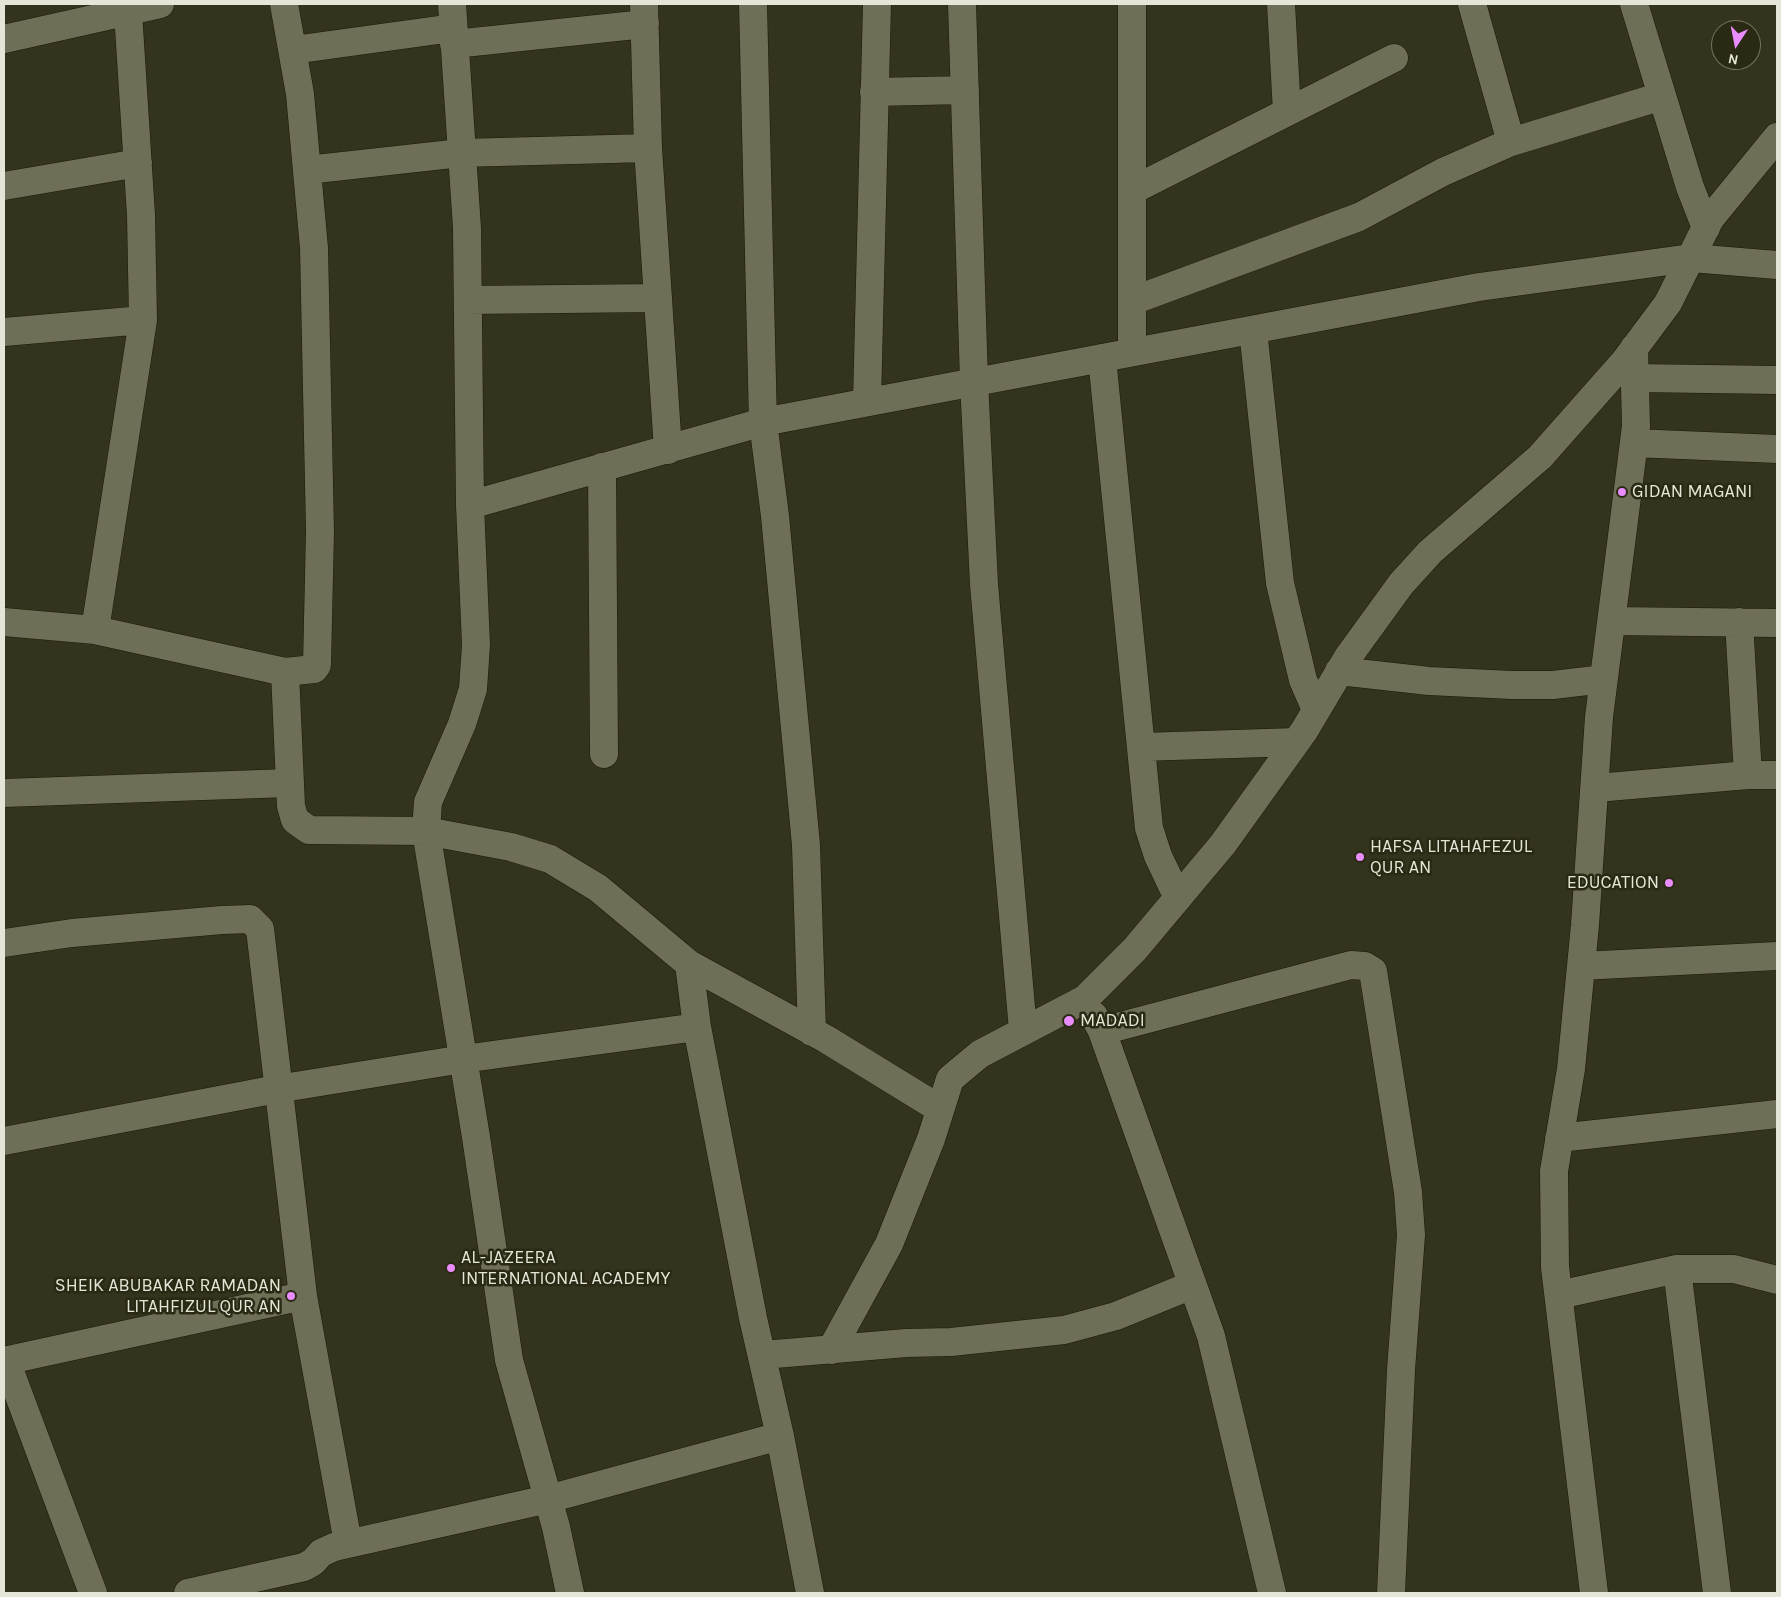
<!DOCTYPE html>
<style>
body{margin:0}
#map{position:relative;width:1781px;height:1597px;overflow:hidden;background:#34331d;font-family:Karla,sans-serif}
canvas{display:block}
.frame{position:absolute;inset:0;border:5px solid #e5e5d8;pointer-events:none}
.north{position:absolute;left:1711px;top:20px;width:50px;height:50px;box-sizing:border-box;background:#2a2914;border:1px solid #757462;border-radius:50%;rotate:191deg;font-size:14px;font-weight:700;line-height:20px;text-align:center;color:#e5e5d8}
.north::after{content:'';display:block;margin:auto;width:18px;height:22px;background:#e98dfe;clip-path:polygon(50% 0,100% 100%,50% 72%,0 100%)}
</style>
<div id="map">
<canvas width="1781" height="1597"></canvas>
<div class="frame"></div>
<div class="north">N</div>
</div>
<script>
const ctx = document.querySelector('canvas').getContext('2d');
ctx.lineJoin = 'round';
const poly = rows => new Path2D(rows.map(r => 'M' + r).join(''));
function strokePath(path, color, width, dash) { ctx.strokeStyle = color; ctx.lineWidth = width; ctx.lineCap = dash ? 'butt' : 'round'; ctx.setLineDash(dash || []); ctx.stroke(path); }
function label(font, color, halo, rows, align = 'center') {
  ctx.font = font + ' Karla,sans-serif'; ctx.lineWidth = 5; ctx.setLineDash([]); ctx.textBaseline = 'middle'; ctx.strokeStyle = halo; ctx.fillStyle = color; for (const [text, x, y, turn = 0] of rows) {
    ctx.save(); ctx.translate(x, y); ctx.rotate((+turn || 0) * Math.PI / 180); ctx.textAlign = isNaN(turn) ? turn : align; if (halo) ctx.strokeText(text, 0, 0); ctx.fillText(text, 0, 0); ctx.restore();
  }
}
const street = poly([
 [452,4,467,228,470,505,476,645,473,689,462,724,428,802,426,831,476,1137,509,1360,556,1527,570,1593],
 [644,4,648,148,668,450],
 [753,4,763,422,775,516,806,845,812,1032],
 [962,4,974,381,984,584,1023,1030],
 [1132,4,1132,352],
 [1281,4,1287,112],
 [1472,4,1511,142],
 [1634,4,1690,187,1706,228],
 [4,39,160,4],
 [454,44,645,24],
 [293,50,453,28],
 [874,92,965,90],
 [307,170,461,153,648,148],
 [4,186,138,163],
 [1133,190,1394,58],
 [468,300,658,298],
 [1132,301,1359,217,1443,172,1511,142,1662,96],
 [1253,330,1280,583,1303,680,1316,710],
 [4,332,143,320],
 [1102,358,1149,828,1158,856,1178,898],
 [1636,378,1777,380],
 [867,402,877,4],
 [1634,443,1777,449],
 [602,467,604,754],
 [470,505,763,422,1479,287,1691,258,1777,265],
 [1612,621,1777,623],
 [4,622,95,630,285,672,314,669,317,665,320,531,314,248,300,94,284,4],
 [1739,622,1748,775],
 [95,630,143,320,141,215,128,12],
 [1339,671,1429,681,1512,685,1553,685,1604,679],
 [285,672,291,806,295,820,309,830,426,831,511,847,550,859,598,888,689,964,826,1039,940,1109],
 [1142,747,1296,742],
 [1596,788,1748,775,1777,775],
 [4,793,289,783],
 [4,943,72,933,222,920,250,919,260,929,303,1296,348,1543],
 [689,964,697,1027,753,1318,780,1436,810,1593],
 [1581,966,1777,956],
 [1094,1016,1102,1031,1211,1336,1272,1593],
 [1102,1031,1351,965,1365,966,1373,971,1408,1192,1411,1235,1401,1370,1391,1593],
 [1559,1138,1777,1114],
 [4,1141,277,1089,463,1059,697,1027],
 [1677,1269,1717,1593],
 [1559,1295,1677,1269,1734,1269,1777,1280],
 [831,1350,889,1244,931,1139,950,1079,980,1054,1085,999,1135,949,1223,844,1304,731,1348,657,1401,584,1430,552,1540,457,1624,362,1668,303,1710,219,1777,137],
 [763,1355,906,1343,951,1342,1064,1330,1116,1316,1192,1285],
 [4,1361,303,1296],
 [6,1361,93,1593],
 [188,1593,304,1567,313,1562,321,1553,334,1547,548,1499,780,1436],
 [1594,1593,1555,1267,1554,1171,1571,1069,1585,925,1599,717,1636,426,1634,348]
]);
strokePath(street, '#1b1a06', 29);
strokePath(street, '#6f6e57', 28);
for (const [x, y, r, color] of [
 [1622,492,5,"#e98dfe"],
 [1360,857,5,"#e98dfe"],
 [1669,883,5,"#e98dfe"],
 [1069,1021,6,"#e98dfe"],
 [451,1268,5,"#e98dfe"],
 [291,1296,5,"#e98dfe"]
]) { const dot = new Path2D(); dot.arc(x, y, r, 0, 2 * Math.PI); ctx.fillStyle = color; ctx.fill(dot); strokePath(dot, '#2a2914', 2); }
label('18px', '#e5e5d8', '#2a2914', [
 ["GIDAN MAGANI",1632,492],
 ["HAFSA LITAHAFEZUL",1370,847],
 ["QUR AN",1370,868],
 ["EDUCATION",1659,883,"right"],
 ["MADADI",1080,1021],
 ["AL-JAZEERA",461,1258],
 ["INTERNATIONAL ACADEMY",461,1279],
 ["SHEIK ABUBAKAR RAMADAN",281,1286,"right"],
 ["LITAHFIZUL QUR AN",281,1307,"right"]
], 'left');
</script>
